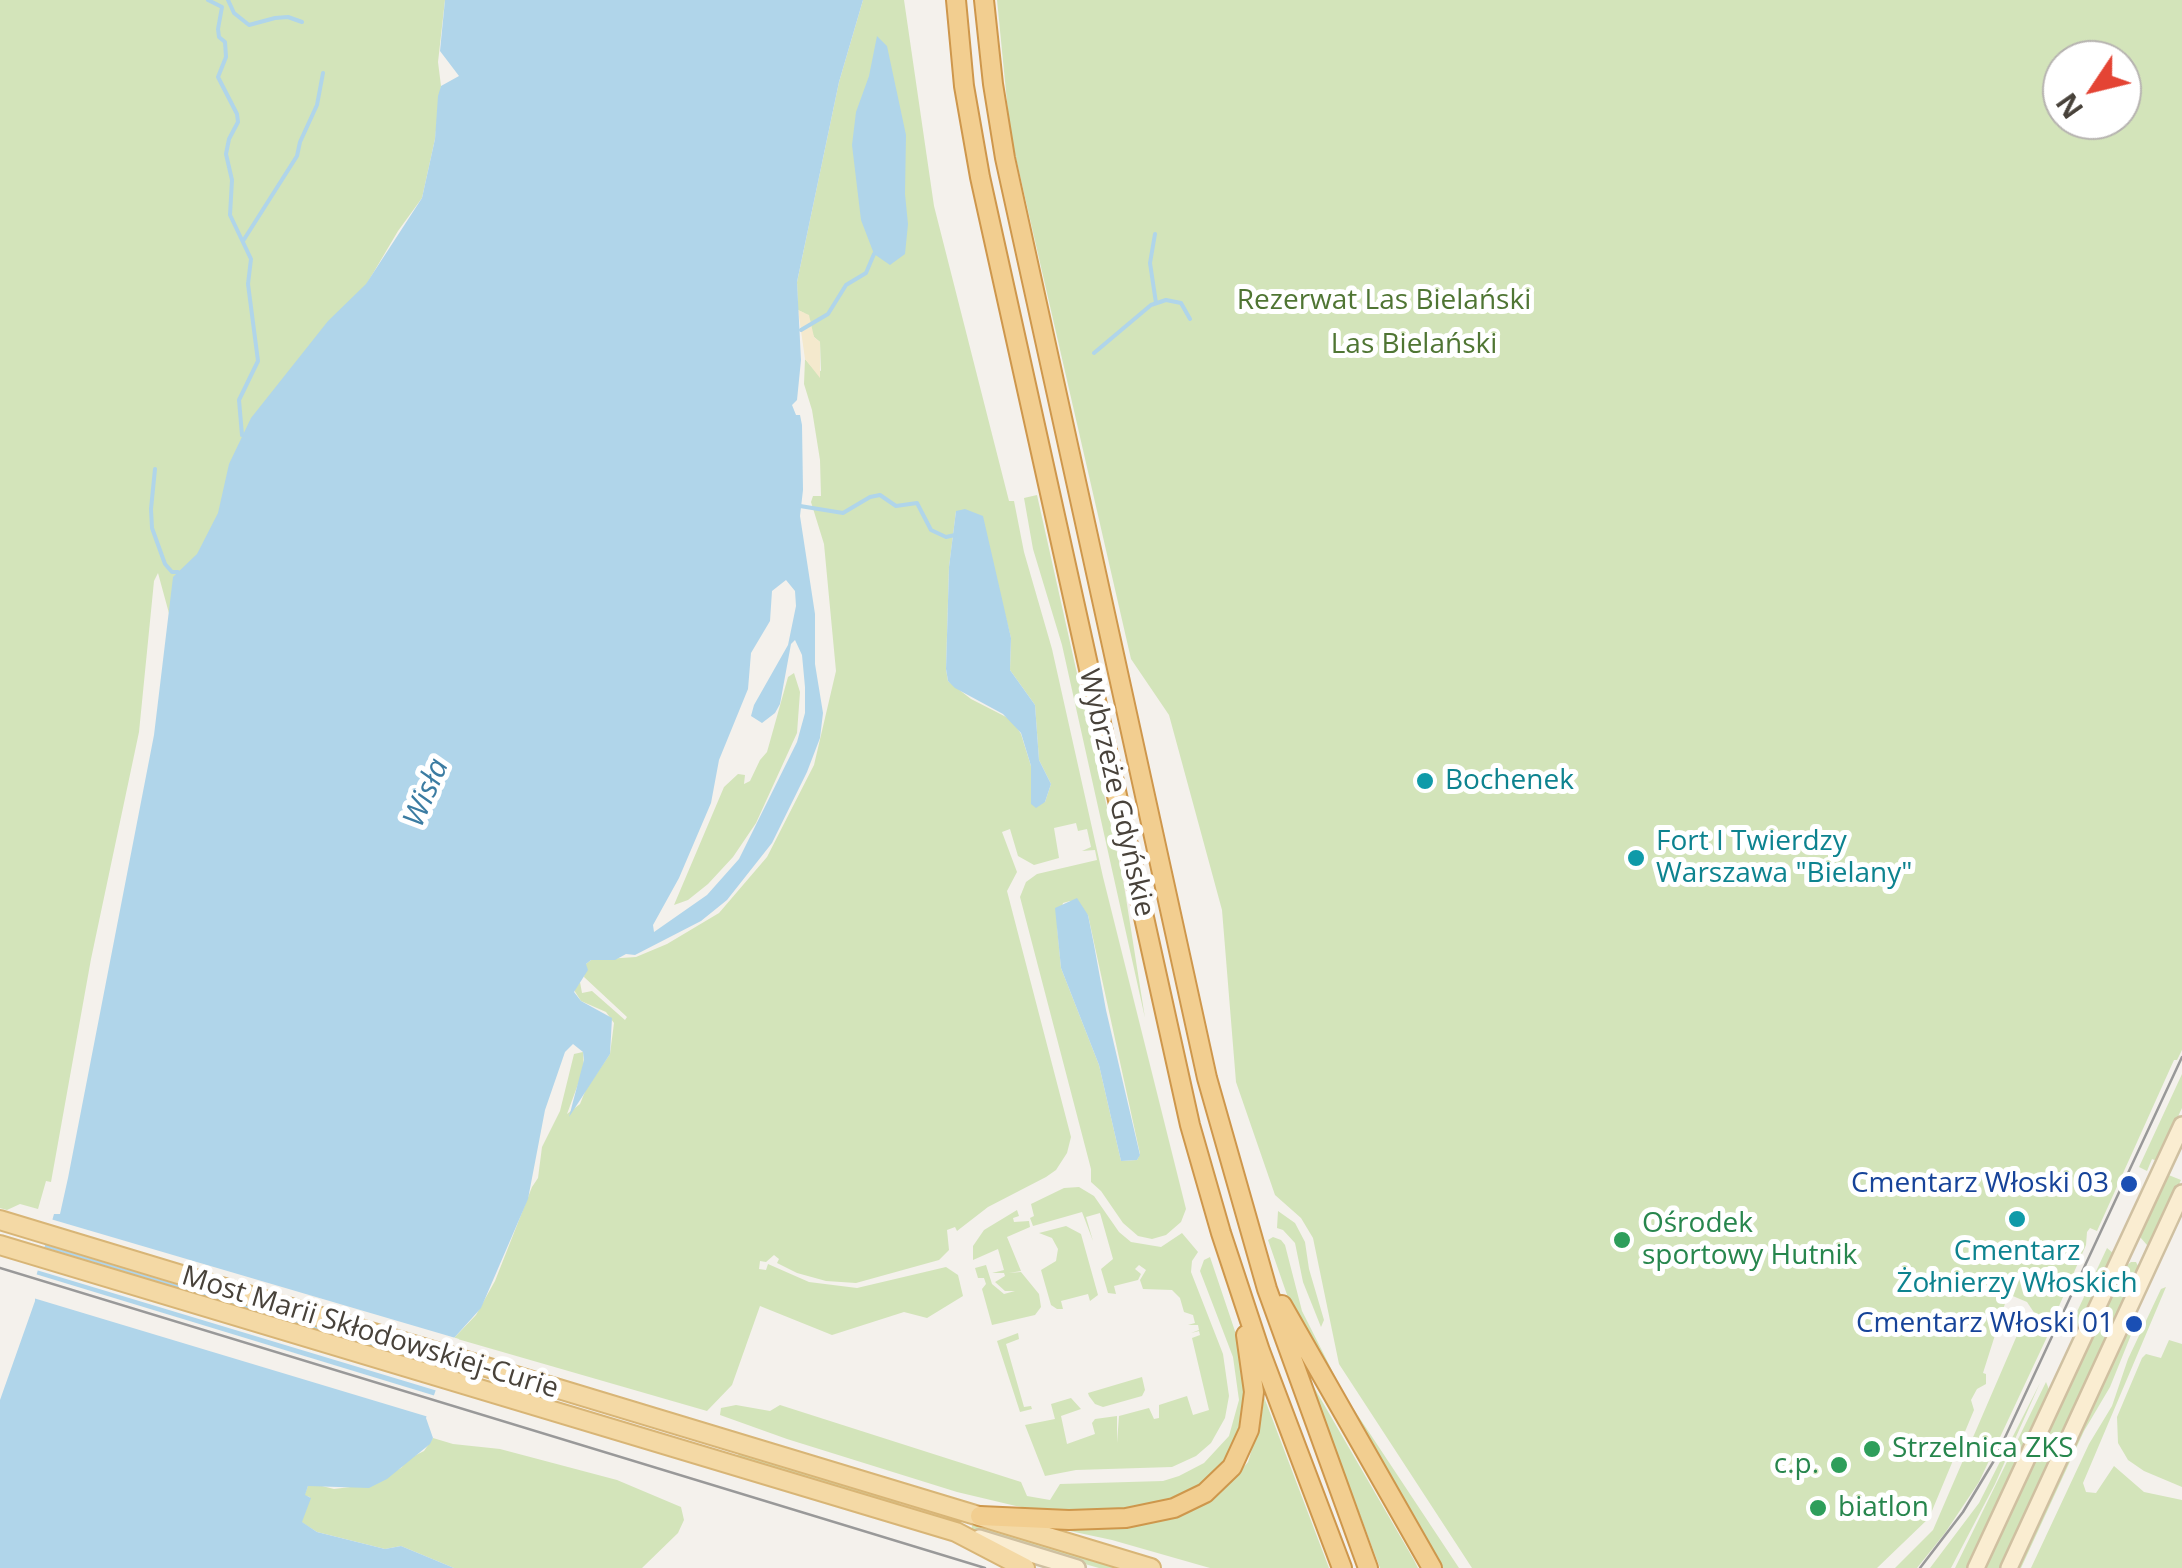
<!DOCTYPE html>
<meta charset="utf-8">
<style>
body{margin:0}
#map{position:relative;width:2182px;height:1568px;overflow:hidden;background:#f4f1ec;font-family:"Open Sans",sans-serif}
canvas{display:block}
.north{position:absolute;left:2042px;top:40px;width:100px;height:100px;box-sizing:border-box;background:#fff;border:2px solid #b6b3b0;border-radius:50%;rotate:235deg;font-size:28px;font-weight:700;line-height:40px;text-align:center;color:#48423a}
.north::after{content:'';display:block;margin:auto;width:35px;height:45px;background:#e44434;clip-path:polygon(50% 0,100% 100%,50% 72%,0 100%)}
</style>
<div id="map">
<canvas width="2182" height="1568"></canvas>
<div class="north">N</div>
</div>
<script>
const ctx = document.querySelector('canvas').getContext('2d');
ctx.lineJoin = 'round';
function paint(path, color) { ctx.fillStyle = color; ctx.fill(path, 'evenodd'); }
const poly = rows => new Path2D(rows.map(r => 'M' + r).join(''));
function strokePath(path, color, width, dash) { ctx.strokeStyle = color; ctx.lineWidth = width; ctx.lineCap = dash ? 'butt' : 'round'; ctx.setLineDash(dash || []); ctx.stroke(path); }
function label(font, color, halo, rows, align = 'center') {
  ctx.font = font + ' "Open Sans",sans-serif'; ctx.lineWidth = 10; ctx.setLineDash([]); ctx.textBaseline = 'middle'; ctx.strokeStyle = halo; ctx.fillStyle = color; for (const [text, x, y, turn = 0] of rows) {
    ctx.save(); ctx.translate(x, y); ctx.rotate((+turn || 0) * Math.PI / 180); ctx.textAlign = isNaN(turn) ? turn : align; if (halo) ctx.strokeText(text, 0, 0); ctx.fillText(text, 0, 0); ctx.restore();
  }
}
paint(poly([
 [0,0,445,0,438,62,441,86,435,139,422,198,398,231,170,617,158,573,154,581,139,732,91,959,51,1182,46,1181,38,1209,20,1204,7,1210,0,1208],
 [863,0,904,0,934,206,1009,501,1014,501,1024,552,1052,649,1103,877,1186,1209,1181,1222,1166,1235,1152,1239,1138,1236,1123,1223,1101,1191,1091,1182,1091,1169,1020,897,1026,882,1037,874,1097,860,1095,850,1082,851,1091,847,1087,829,1078,831,1076,823,1054,828,1059,858,1034,865,1018,856,1010,829,1002,832,1017,872,1007,891,1071,1137,1067,1153,1056,1170,1046,1177,988,1207,957,1231,955,1227,947,1230,949,1250,939,1260,856,1283,826,1281,797,1273,777,1263,779,1259,774,1255,766,1262,760,1261,759,1269,766,1270,768,1264,809,1282,857,1288,946,1267,958,1275,963,1296,927,1318,904,1312,832,1335,760,1306,732,1385,707,1411,454,1338,476,1315,495,1281,532,1187,538,1178,542,1147,560,1111,574,1054,583,1052,584,1068,567,1114,580,1104,586,1089,610,1054,614,1023,606,1012,581,1001,574,990,580,982,582,993,592,991,625,1020,627,1017,584,977,586,964,591,960,636,957,667,944,719,913,767,857,814,765,836,671,824,544,811,502,813,496,821,496,820,460,812,410,804,384,805,359,814,369,821,371,820,342,814,337,804,313,798,310,797,282,839,82],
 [956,511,1002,603,1011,638,1010,670,1035,705,1039,760,1051,784,1045,802,1031,804,1031,766,1021,734,1012,720,971,699,948,681,946,669,949,567],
 [1070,901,1088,915,1140,1154,1137,1160,1121,1161,1099,1065,1061,968,1057,926,1063,903],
 [997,0,2182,0,2182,1050,2177,1060,2174,1060,2097,1231,2090,1228,2087,1232,2086,1245,2052,1322,2035,1314,2027,1302,2008,1294,1983,1373,1986,1374,1986,1384,1977,1389,1971,1400,1974,1410,1929,1518,1877,1568,1472,1568,1339,1364,1313,1238,1301,1218,1275,1195,1236,1082,1222,910,1169,715,1131,659,1010,132],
 [2062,60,2122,60,2122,120,2062,120],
 [1037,495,1123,879,1145,1018,1062,645,1033,549,1024,498],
 [794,673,800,692,797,733,756,823,733,857,708,884,688,900,674,905,724,787,738,774,745,775,744,784,750,781,760,760,767,752,788,677],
 [2182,1074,2182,1108,2157,1161,2152,1159,2147,1171,2139,1167],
 [2166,1174,2181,1180,2152,1243,2147,1245,2140,1237,2142,1226],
 [1079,1187,1094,1196,1119,1232,1131,1242,1161,1247,1182,1233,1198,1252,1192,1261,1191,1272,1223,1354,1229,1396,1225,1418,1211,1443,1196,1456,1172,1467,1076,1470,1045,1476,1025,1425,1055,1419,1051,1404,1071,1398,1081,1409,1061,1416,1067,1444,1095,1434,1092,1423,1095,1419,1117,1416,1117,1443,1119,1416,1149,1408,1154,1419,1159,1418,1159,1405,1187,1396,1193,1415,1209,1410,1192,1338,1200,1335,1199,1331,1191,1333,1199,1330,1198,1325,1188,1325,1195,1323,1193,1315,1184,1312,1180,1298,1172,1290,1143,1289,1140,1280,1146,1270,1139,1265,1135,1269,1141,1274,1138,1280,1114,1286,1116,1294,1108,1293,1101,1269,1113,1259,1100,1213,1086,1217,1093,1241,1082,1212,1033,1226,1030,1218,1034,1216,1031,1204,1064,1188],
 [1017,1210,1019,1216,1013,1218,1014,1222,1029,1221,1030,1227,1007,1237,1021,1271,1009,1273,1021,1272,1039,1294,1041,1307,1035,1315,992,1325,982,1289,986,1284,984,1278,978,1278,975,1268,986,1265,992,1284,1004,1294,1015,1291,1005,1291,995,1282,1005,1276,1004,1273,992,1273,1004,1270,998,1249,973,1260,973,1246,984,1230],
 [1278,1211,1295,1223,1305,1242,1309,1269,1324,1320,1321,1327,1303,1282,1295,1243,1283,1230,1277,1228],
 [1066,1226,1081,1234,1098,1295,1090,1301,1088,1294,1061,1301,1063,1309,1057,1309,1051,1305,1041,1270,1056,1261,1058,1249,1052,1238,1039,1233],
 [1273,1237,1281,1240,1285,1245,1302,1311,1345,1396,1459,1568,1438,1568,1293,1312,1268,1240],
 [2107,1248,2113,1253,2113,1259,2079,1329,2074,1334,2067,1333],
 [1210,1257,1241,1349,1246,1407,1242,1426,1226,1461,1193,1491,1176,1499,1108,1512,1052,1512,1016,1506,957,1492,787,1439,720,1415,721,1408,736,1405,770,1411,780,1405,1021,1482,1027,1496,1050,1500,1060,1484,1163,1481,1179,1476,1204,1463,1229,1436,1239,1400,1233,1357,1200,1271,1204,1260],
 [2131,1262,2136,1262,2140,1270,2050,1464,1999,1568,1984,1568,2120,1271],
 [2166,1287,2083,1483,2086,1492,2096,1493,2114,1466,2144,1492,2182,1500,2182,1568,2031,1568,2089,1444,2112,1406,2128,1359,2161,1289],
 [2026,1330,2047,1337,1979,1482,1945,1533,1917,1568,1895,1568,1933,1530,2018,1333],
 [2124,1332,2131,1335,2110,1387,2084,1431,2021,1568,2016,1568],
 [1018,1333,1019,1339,1006,1344,1024,1407,1031,1406,1032,1409,1020,1412,997,1341],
 [2169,1340,2182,1344,2182,1487,2144,1471,2128,1460,2118,1443,2117,1417,2142,1358,2146,1354,2161,1358],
 [1142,1377,1145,1390,1142,1396,1103,1407,1095,1404,1089,1396,1088,1393],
 [1308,1377,1414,1560,1418,1568,1380,1568],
 [2046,1382,2050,1392,1987,1528,1967,1568,1955,1568],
 [2040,1383,1995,1484,1951,1568,1930,1568,1979,1503],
 [1264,1397,1329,1568,1210,1568,1112,1540,1056,1528,1132,1527,1157,1522,1200,1507,1230,1483,1248,1462,1261,1420],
 [433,1438,453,1444,500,1449,617,1480,681,1507,684,1520,678,1533,642,1568,454,1568,401,1546,385,1549,317,1532,301,1522,310,1497,304,1496,308,1486,314,1484,334,1489,358,1486,401,1468,408,1459,424,1451],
 [739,1452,900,1501,898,1506,737,1459],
 [973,1523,1123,1568,1099,1568,1036,1550,971,1530]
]), '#d3e4ba');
paint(poly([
 [798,310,809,315,814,337,820,342,820,378,805,359]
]), '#f4e9cd');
paint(poly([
 [445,0,863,0,839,82,797,282,801,360,797,400,792,405,796,415,800,415,802,425,803,490,800,516,815,614,815,664,823,713,820,738,807,772,772,843,727,900,701,921,635,955,626,954,615,960,591,960,586,964,588,970,574,992,581,1001,612,1018,610,1054,569,1117,584,1060,583,1052,573,1044,565,1052,545,1110,528,1199,481,1308,454,1338,426,1418,433,1438,430,1444,387,1479,369,1488,308,1486,305,1495,311,1498,302,1522,317,1532,385,1549,401,1546,454,1568,0,1568,0,1400,35,1301,35,1280,54,1214,60,1214,68,1178,154,735,173,577,197,554,218,513,229,464,251,418,328,321,366,284,422,198,435,139,438,96,441,86,459,76,440,51],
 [786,580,795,591,796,606,788,645,754,705,751,716,762,723,775,713,780,704,791,644,795,640,802,655,805,687,805,713,797,742,739,859,707,895,654,932,653,925,679,878,711,803,719,760,748,689,751,653,770,621,772,591],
 [877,36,887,46,906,135,905,194,908,224,905,254,890,265,874,254,861,220,852,145,856,112,869,76],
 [965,509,983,516,1011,638,1010,670,1035,705,1039,760,1051,784,1045,802,1036,808,1031,804,1031,766,1021,733,1003,714,955,688,948,681,946,669,949,567,956,511],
 [1077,898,1088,915,1094,945,1106,1010,1140,1155,1137,1160,1121,1161,1099,1065,1061,968,1055,908]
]), '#b0d5ea');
paint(poly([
 [47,1218,459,1339,449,1367,40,1243],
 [40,1246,448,1369,441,1392,33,1269],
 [32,1273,439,1397,432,1418,30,1297]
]), '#f4f1ec');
strokePath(poly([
 [208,0,222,7,218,29,219,37,225,42,226,57,218,77,237,114,238,122,229,139,226,154,232,180,230,215,251,259,248,284,258,361,239,400,242,435],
 [228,0,234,13,249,25,275,18,288,17,302,22],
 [1155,234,1150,263,1156,303],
 [243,241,297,156,300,142,317,105,323,73],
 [801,330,828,314,846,285,866,273,874,254],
 [1094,353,1151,305,1166,300,1181,303,1190,319],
 [155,469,151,509,152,528,165,564,172,572,178,572],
 [800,506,843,513,870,497,880,495,896,506,917,503,931,530,946,537,955,535]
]), '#b0d5ea', 4);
const secondary = poly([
 [979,1538,1077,1568],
 [1976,1568,2182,1125],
 [2009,1568,2182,1193]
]);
const primary = poly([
 [0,1220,1151,1568],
 [0,1245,956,1532,1025,1568]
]);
const trunk = poly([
 [956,0,964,86,980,177,1190,1125,1221,1233,1260,1351,1342,1568],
 [984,0,993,84,1005,158,1207,1078,1267,1289,1368,1568],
 [1282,1305,1432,1568],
 [980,1516,1069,1520,1126,1518,1174,1508,1205,1493,1232,1467,1249,1430,1254,1392,1246,1335]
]);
strokePath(secondary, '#cfc0a1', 20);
strokePath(primary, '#d8b576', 22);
strokePath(trunk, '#ce974c', 22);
strokePath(secondary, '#faedd1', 15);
strokePath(primary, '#f4d9a5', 18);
strokePath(trunk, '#f2ce90', 18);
strokePath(poly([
 [0,1268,985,1568],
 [1920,1568,1963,1512,1995,1459,2182,1057]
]), '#999', 2.5);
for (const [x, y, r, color] of [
 [1425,781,10,"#0f9aa8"],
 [1636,858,10,"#0f9aa8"],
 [2129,1184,10,"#1a4fb4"],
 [2017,1219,10,"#0f9aa8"],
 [1622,1240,10,"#2e9e5b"],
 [2134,1324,10,"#1a4fb4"],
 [1872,1449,10,"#2e9e5b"],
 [1839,1465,10,"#2e9e5b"],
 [1818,1508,10,"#2e9e5b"]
]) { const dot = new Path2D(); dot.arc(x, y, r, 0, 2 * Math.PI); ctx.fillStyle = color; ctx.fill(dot); strokePath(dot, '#fff', 4); }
label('28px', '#4f7533', '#fff', [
 ["Rezerwat Las Bielański",1384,301],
 ["Las Bielański",1414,345]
]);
label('28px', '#0d838f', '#fff', [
 ["Bochenek",1445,781],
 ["Fort I Twierdzy",1656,842],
 ["Warszawa \"Bielany\"",1656,874],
 ["Cmentarz",2017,1252,"center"],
 ["Żołnierzy Włoskich",2017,1284,"center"]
], 'left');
label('28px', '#48423a', '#fff', [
 ["Wybrzeże Gdyńskie",1116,793,77],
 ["Most Marii Skłodowskiej-Curie",370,1333,17]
]);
label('28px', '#164399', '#fff', [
 ["Cmentarz Włoski 03",2109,1184],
 ["Cmentarz Włoski 01",2114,1324]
], 'right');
label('28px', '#27864d', '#fff', [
 ["Ośrodek",1642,1224],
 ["sportowy Hutnik",1642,1256],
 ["Strzelnica ZKS",1892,1449],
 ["c.p.",1819,1465,"right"],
 ["biatlon",1838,1508]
], 'left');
label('italic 30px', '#3b7ca2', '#fff', [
 ["Wisła",427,793,-67]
]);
</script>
